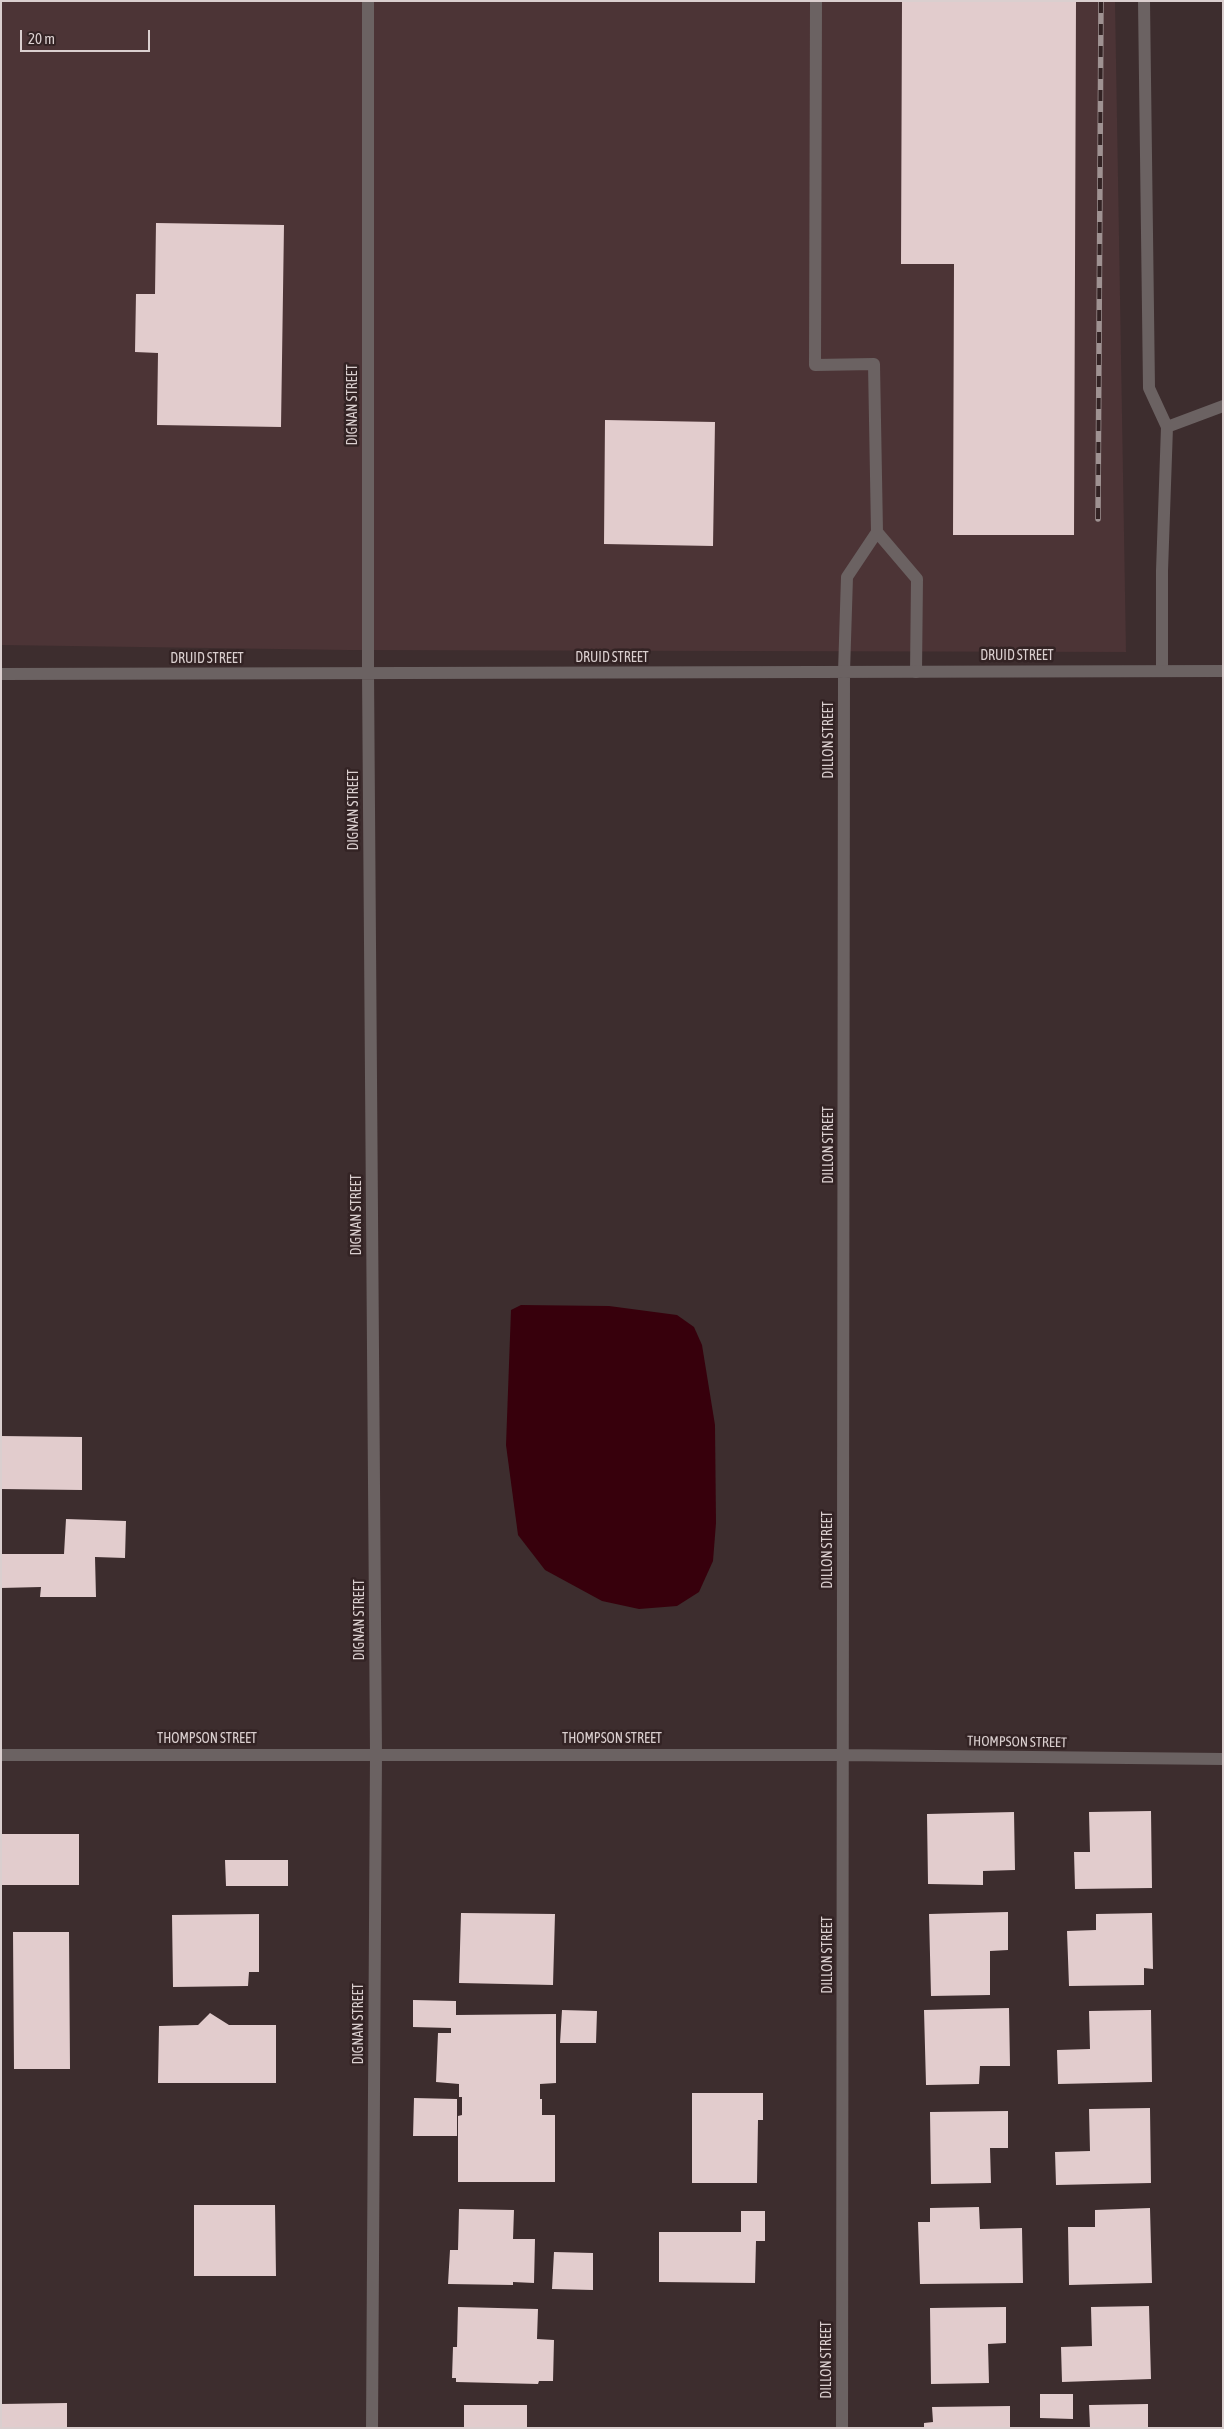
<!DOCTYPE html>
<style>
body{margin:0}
#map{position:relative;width:1224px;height:2429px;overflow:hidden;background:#3d2d2e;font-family:"Asap Condensed",sans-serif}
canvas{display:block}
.frame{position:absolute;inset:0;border:2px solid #dacfcf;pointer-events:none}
.scale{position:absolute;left:20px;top:30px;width:130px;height:22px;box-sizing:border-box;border:2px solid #dacfcf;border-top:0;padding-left:6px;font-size:15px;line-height:18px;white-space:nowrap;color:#dacfcf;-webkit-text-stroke:4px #332324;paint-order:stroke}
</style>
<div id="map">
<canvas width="1224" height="2429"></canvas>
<div class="frame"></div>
<div class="scale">20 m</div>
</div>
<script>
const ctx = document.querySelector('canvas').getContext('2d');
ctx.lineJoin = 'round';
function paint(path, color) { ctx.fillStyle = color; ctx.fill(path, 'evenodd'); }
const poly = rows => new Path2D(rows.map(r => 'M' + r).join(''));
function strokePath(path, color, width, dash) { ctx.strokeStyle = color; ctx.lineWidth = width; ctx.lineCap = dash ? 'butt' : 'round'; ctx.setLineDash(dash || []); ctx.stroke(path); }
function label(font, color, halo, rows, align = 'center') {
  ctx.font = font + ' "Asap Condensed",sans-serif'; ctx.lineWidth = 5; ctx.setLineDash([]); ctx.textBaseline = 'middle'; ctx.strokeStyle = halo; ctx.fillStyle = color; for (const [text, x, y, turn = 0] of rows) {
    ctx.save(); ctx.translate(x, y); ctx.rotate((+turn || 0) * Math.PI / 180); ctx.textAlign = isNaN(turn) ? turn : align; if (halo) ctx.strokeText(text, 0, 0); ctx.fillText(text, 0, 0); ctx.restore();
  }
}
paint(poly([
 [1,1,1115,1,1126,652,347,650,1,645]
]), '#4c3436');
paint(poly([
 [521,1305,609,1306,677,1315,694,1327,702,1345,715,1425,716,1523,713,1561,699,1592,677,1606,639,1609,602,1601,545,1570,518,1535,506,1445,511,1310]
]), '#37000c');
paint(poly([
 [902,1,1076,1,1074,535,953,535,954,264,901,264],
 [156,223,284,225,281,427,157,425,158,353,135,352,136,294,155,294],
 [605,420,715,422,713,546,604,544],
 [1,1436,82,1437,82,1490,1,1489],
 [66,1519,126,1521,125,1558,95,1557,96,1597,40,1597,41,1587,1,1588,1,1554,64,1554],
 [1151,1811,1152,1888,1075,1889,1074,1852,1090,1852,1089,1812],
 [1014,1812,1015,1870,983,1871,983,1885,928,1884,927,1814],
 [1,1834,79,1834,79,1885,1,1885],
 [225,1860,288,1860,288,1886,226,1886],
 [1008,1912,1008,1950,990,1951,990,1995,931,1996,929,1914],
 [461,1913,555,1914,553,1985,459,1983],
 [1152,1913,1153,1969,1144,1968,1144,1985,1069,1986,1067,1931,1096,1930,1096,1914],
 [259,1914,259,1972,249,1972,248,1986,173,1987,172,1915],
 [13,1932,69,1932,70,2069,14,2069],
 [413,2000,456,2001,456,2015,556,2014,556,2083,540,2084,540,2099,542,2099,542,2115,555,2115,555,2182,458,2182,458,2116,462,2115,462,2097,459,2097,459,2084,436,2082,438,2033,451,2033,451,2028,413,2027],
 [1009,2008,1010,2066,980,2066,979,2084,926,2085,924,2010],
 [562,2010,597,2011,596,2043,560,2043],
 [1151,2010,1152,2082,1058,2084,1057,2050,1090,2049,1089,2011],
 [210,2013,229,2025,276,2025,276,2083,158,2083,159,2026,198,2025],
 [692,2093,763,2093,763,2120,758,2120,757,2183,692,2183],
 [414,2098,457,2099,457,2136,413,2136],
 [1150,2108,1151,2183,1056,2185,1055,2152,1090,2151,1089,2109],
 [1008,2111,1008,2148,990,2148,991,2183,931,2184,930,2112],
 [194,2205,275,2205,276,2276,194,2276],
 [979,2207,980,2229,1022,2228,1023,2283,920,2284,918,2222,930,2222,930,2208],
 [1150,2208,1152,2283,1069,2285,1068,2227,1095,2227,1095,2210],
 [459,2209,514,2210,513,2239,535,2239,534,2283,513,2282,513,2285,448,2284,450,2250,458,2250],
 [741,2211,765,2211,765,2241,756,2241,755,2283,659,2282,659,2232,741,2232],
 [554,2252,593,2253,593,2290,552,2289],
 [1149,2306,1151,2379,1062,2382,1061,2347,1092,2346,1091,2307],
 [458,2307,538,2309,537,2339,554,2340,553,2381,539,2381,538,2384,456,2382,456,2378,452,2378,453,2347,457,2347],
 [1006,2307,1006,2343,988,2344,989,2383,931,2384,930,2308],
 [1040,2394,1073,2394,1073,2419,1040,2418],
 [67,2403,67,2428,1,2428,1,2404],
 [1148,2404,1148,2428,1090,2428,1089,2405],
 [464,2405,527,2405,527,2428,464,2428],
 [1010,2406,1010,2428,924,2428,924,2423,933,2422,932,2407]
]), '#e2cccd');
strokePath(poly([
 [816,1,815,365,874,364,877,532],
 [1144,1,1149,388,1167,427,1162,571,1162,671],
 [1167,427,1223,406],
 [844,672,847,577,877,532,917,579,916,672]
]), '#6b6262', 12);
strokePath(poly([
 [368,1,368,673,376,1754,372,2428],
 [1,674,1223,671],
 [1,1755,843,1755,1223,1759],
 [842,2428,844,672]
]), '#6b6262', 12);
const rail = poly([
 [1098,519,1101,1]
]);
strokePath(rail, '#9f9292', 5.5);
strokePath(rail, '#332324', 4, [11]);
label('14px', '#dacfcf', '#332324', [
 ["DIGNAN STREET",353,405,-90],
 ["DRUID STREET",1017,656],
 ["DRUID STREET",612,658],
 ["DRUID STREET",207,659],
 ["DILLON STREET",829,740,-90],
 ["DIGNAN STREET",354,810,-90],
 ["DILLON STREET",829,1145,-90],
 ["DIGNAN STREET",357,1215,-90],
 ["DILLON STREET",828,1550,-90],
 ["DIGNAN STREET",360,1620,-90],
 ["THOMPSON STREET",207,1739],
 ["THOMPSON STREET",612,1739],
 ["THOMPSON STREET",1017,1742,1],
 ["DILLON STREET",828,1955,-90],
 ["DIGNAN STREET",359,2024,-90],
 ["DILLON STREET",827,2360,-90]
]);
</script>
